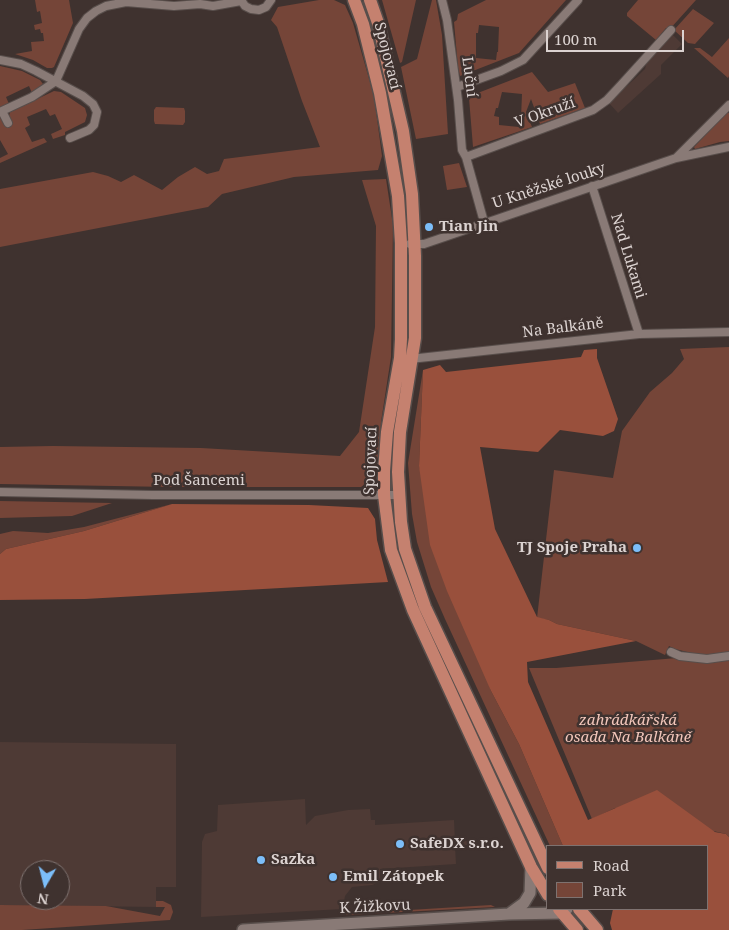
<!DOCTYPE html>
<meta charset="utf-8">
<style>
body{margin:0}
#map{position:relative;width:729px;height:930px;overflow:hidden;background:#3f322f;font-family:"Noto Serif",serif}
canvas{display:block}
.legend{position:absolute;left:546px;top:845px;width:162px;height:65px;box-sizing:border-box;background:#3f322f;border:1px solid #7e7270;margin:0;padding:6px 9px;list-style:none;font-size:15px;color:#dcd3d1}
.legend li{display:flex;align-items:center;gap:10px;height:25px}
.legend b{width:25px;border:1px solid #7e7270}
.north{position:absolute;left:20px;top:860px;width:50px;height:50px;box-sizing:border-box;background:#3f322f;border:1px solid #7e7270;border-radius:50%;rotate:188deg;font-size:14px;font-weight:700;line-height:20px;text-align:center;color:#dcd3d1}
.north::after{content:'';display:block;margin:auto;width:18px;height:22px;background:#7cbef9;clip-path:polygon(50% 0,100% 100%,50% 72%,0 100%)}
.scale{position:absolute;left:546px;top:30px;width:138px;height:22px;box-sizing:border-box;border:2px solid #dcd3d1;border-top:0;padding-left:6px;font-size:15px;line-height:18px;white-space:nowrap;color:#dcd3d1;-webkit-text-stroke:4px #3f322f;paint-order:stroke}
</style>
<div id="map">
<canvas width="729" height="930"></canvas>
<ul class="legend">
<li><b style="height:6px;background:#c5816f"></b>Road</li>
<li><b style="height:14px;background:#754538"></b>Park</li>
</ul>
<div class="north">N</div>
<div class="scale">100 m</div>
</div>
<script>
const ctx = document.querySelector('canvas').getContext('2d');
ctx.lineJoin = 'round';
function paint(path, color) { ctx.fillStyle = color; ctx.fill(path, 'evenodd'); }
const poly = rows => new Path2D(rows.map(r => 'M' + r).join(''));
function strokePath(path, color, width, dash) { ctx.strokeStyle = color; ctx.lineWidth = width; ctx.lineCap = dash ? 'butt' : 'round'; ctx.setLineDash(dash || []); ctx.stroke(path); }
function label(font, color, halo, rows, align = 'center') {
  ctx.font = font + ' "Noto Serif",serif'; ctx.lineWidth = 5; ctx.setLineDash([]); ctx.textBaseline = 'middle'; ctx.strokeStyle = halo; ctx.fillStyle = color; for (const [text, x, y, turn = 0] of rows) {
    ctx.save(); ctx.translate(x, y); ctx.rotate((+turn || 0) * Math.PI / 180); ctx.textAlign = isNaN(turn) ? turn : align; if (halo) ctx.strokeText(text, 0, 0); ctx.fillText(text, 0, 0); ctx.restore();
  }
}
paint(poly([
 [671,33,682,44,661,65,661,74,618,113,609,103,645,69,647,61],
 [0,742,176,744,176,887,156,887,156,907,0,905],
 [30,870,60,870,60,900,30,900],
 [305,799,306,825,315,816,348,810,370,809,371,820,375,820,375,825,454,820,455,842,467,841,467,845,455,846,456,864,380,869,380,878,377,883,372,885,352,887,345,896,344,902,341,903,342,909,201,917,202,842,205,834,217,831,218,805]
]), '#4e3a35');
paint(poly([
 [35,0,69,0,73,23,54,67,52,68,47,68,33,60,15,54,32,51,31,42,44,41,43,33,41,33,40,29,35,30,34,25,42,23,40,11,37,12],
 [319,0,334,0,345,5,353,23,374,96,382,156,378,170,294,177,222,194,208,207,0,247,0,189,93,172,108,176,121,182,134,175,162,190,178,177,195,167,207,174,219,171,224,159,320,147,302,101,277,27,271,20,278,7],
 [382,0,416,0,402,62,400,63],
 [432,0,436,0,442,35,448,134,416,139,401,67,417,59],
 [486,0,566,0,519,53,460,76,458,68,454,22,457,20,458,14],
 [479,25,499,27,498,52,497,52,496,60,476,58,476,33,478,33],
 [638,0,696,0,669,30,666,28,656,40,627,16,627,13],
 [693,9,714,23,695,44,688,43,674,30],
 [729,38,729,76,728,78,694,48,700,48,712,57],
 [0,66,22,71,40,80,43,84,32,93,29,86,6,97,9,104,0,108],
 [532,72,548,92,575,83,585,108,540,124,531,99,526,112,532,127,473,147,469,98,470,96],
 [502,92,522,94,521,118,520,119,519,127,499,125,499,117,494,116,496,108,498,108],
 [54,91,61,92,85,108,87,115,85,122,65,132,65,135,53,139,51,134,62,129,55,114,50,116,46,109,27,117,30,125,25,128,32,142,44,138,47,142,0,163,0,158,8,154,0,140,0,118,2,119,9,116,10,112],
 [156,107,184,108,185,111,185,122,183,125,155,124,154,121,154,110],
 [726,113,729,113,729,141,720,142,695,149,694,147],
 [459,163,467,187,447,190,443,166],
 [386,179,393,225,391,357,381,422,379,467,373,478,361,487,170,487,0,484,0,447,53,446,201,448,340,456,359,432,375,327,376,226,362,180],
 [729,347,729,653,704,656,675,649,669,646,665,655,636,641,557,624,549,620,537,618,554,470,613,478,622,431,650,392,672,373,684,359,680,349],
 [423,370,419,466,491,691,519,744,563,846,550,846,445,619,431,587,417,542,412,514,408,463],
 [0,501,112,503,72,516,0,518],
 [172,504,84,531,6,549,0,554,0,534,13,531,48,533,84,527],
 [677,658,707,663,729,659,729,837,726,834,615,808,592,819,529,668,556,668],
 [156,901,163,901,171,905,173,912,170,920,22,930,0,930,0,905,106,906,160,916,165,907,156,907],
 [491,905,495,907,347,915,344,914]
]), '#754538');
paint(poly([
 [597,349,597,358,618,419,614,431,603,436,560,430,538,452,480,447,495,529,537,617,549,620,557,624,636,641,527,662,528,682,588,820,657,790,715,832,726,834,729,837,729,930,612,930,610,923,613,909,708,909,708,846,563,846,519,744,491,691,447,591,430,545,419,466,423,370,440,365,446,372,581,357,584,350],
 [172,504,309,505,368,508,375,519,377,540,388,582,85,599,0,600,0,554,6,549,84,531]
]), '#99503c');
const street = poly([
 [241,0,245,6,251,9,259,10,266,7,271,0],
 [442,0,447,20,458,100,462,150,466,157,484,222],
 [0,60,21,64,36,71,83,96,93,104,97,112,94,125,89,130,70,138],
 [457,87,501,71,523,60,578,0],
 [2,111,8,123],
 [0,112,32,97,56,81,79,29,87,18,96,11,106,6,126,2,174,6,200,4,213,6,241,1],
 [466,157,593,110,607,100,621,85,671,30],
 [676,158,729,105],
 [592,186,639,334],
 [410,244,424,244,676,158,729,147],
 [410,359,639,334,729,332],
 [0,492,153,495,398,495],
 [671,652,680,656,707,659,729,656]
]);
const secondary = poly([
 [509,914,524,903,530,893,531,867],
 [243,930,509,914,562,913,567,909]
]);
const primary = poly([
 [354,0,363,24,380,93,398,196,401,243,401,339,400,358,387,432,384,471,384,495,391,550,413,610,531,867,548,895],
 [370,0,378,23,403,131,412,194,415,256,415,338,400,432,398,472,401,522,405,549,425,607,548,868],
 [559,909,577,930],
 [579,909,597,930]
]);
strokePath(street, '#584e4b', 10);
strokePath(secondary, '#584e4b', 14);
strokePath(primary, '#584e4b', 15);
strokePath(street, '#897a76', 8);
strokePath(secondary, '#897a76', 11);
strokePath(primary, '#c5816f', 12);
for (const [x, y, r, color] of [
 [429,227,5,"#7cbef9"],
 [637,548,5,"#7cbef9"],
 [400,844,5,"#7cbef9"],
 [261,860,5,"#7cbef9"],
 [333,877,5,"#7cbef9"]
]) { const dot = new Path2D(); dot.arc(x, y, r, 0, 2 * Math.PI); ctx.fillStyle = color; ctx.fill(dot); strokePath(dot, '#3f322f', 2); }
label('15px', '#dcd3d1', '#3f322f', [
 ["Spojovací",387,56,76],
 ["Luční",469,77,83],
 ["V Okruží",545,113,-20],
 ["U Kněžské louky",549,186,-18],
 ["Nad Lukami",628,256,73],
 ["Na Balkáně",563,328,-7],
 ["Spojovací",371,461,-88],
 ["Pod Šancemi",199,481],
 ["K Žižkovu",375,907,-3]
]);
label('bold 15px', '#dcd3d1', '#3f322f', [
 ["Tian Jin",439,227],
 ["TJ Spoje Praha",627,548,"right"],
 ["SafeDX s.r.o.",410,844],
 ["Sazka",271,860],
 ["Emil Zátopek",343,877]
], 'left');
label('italic 15px', '#f2c6ba', '#3f322f', [
 ["zahrádkářská",628,721],
 ["osada Na Balkáně",628,738]
]);
</script>
